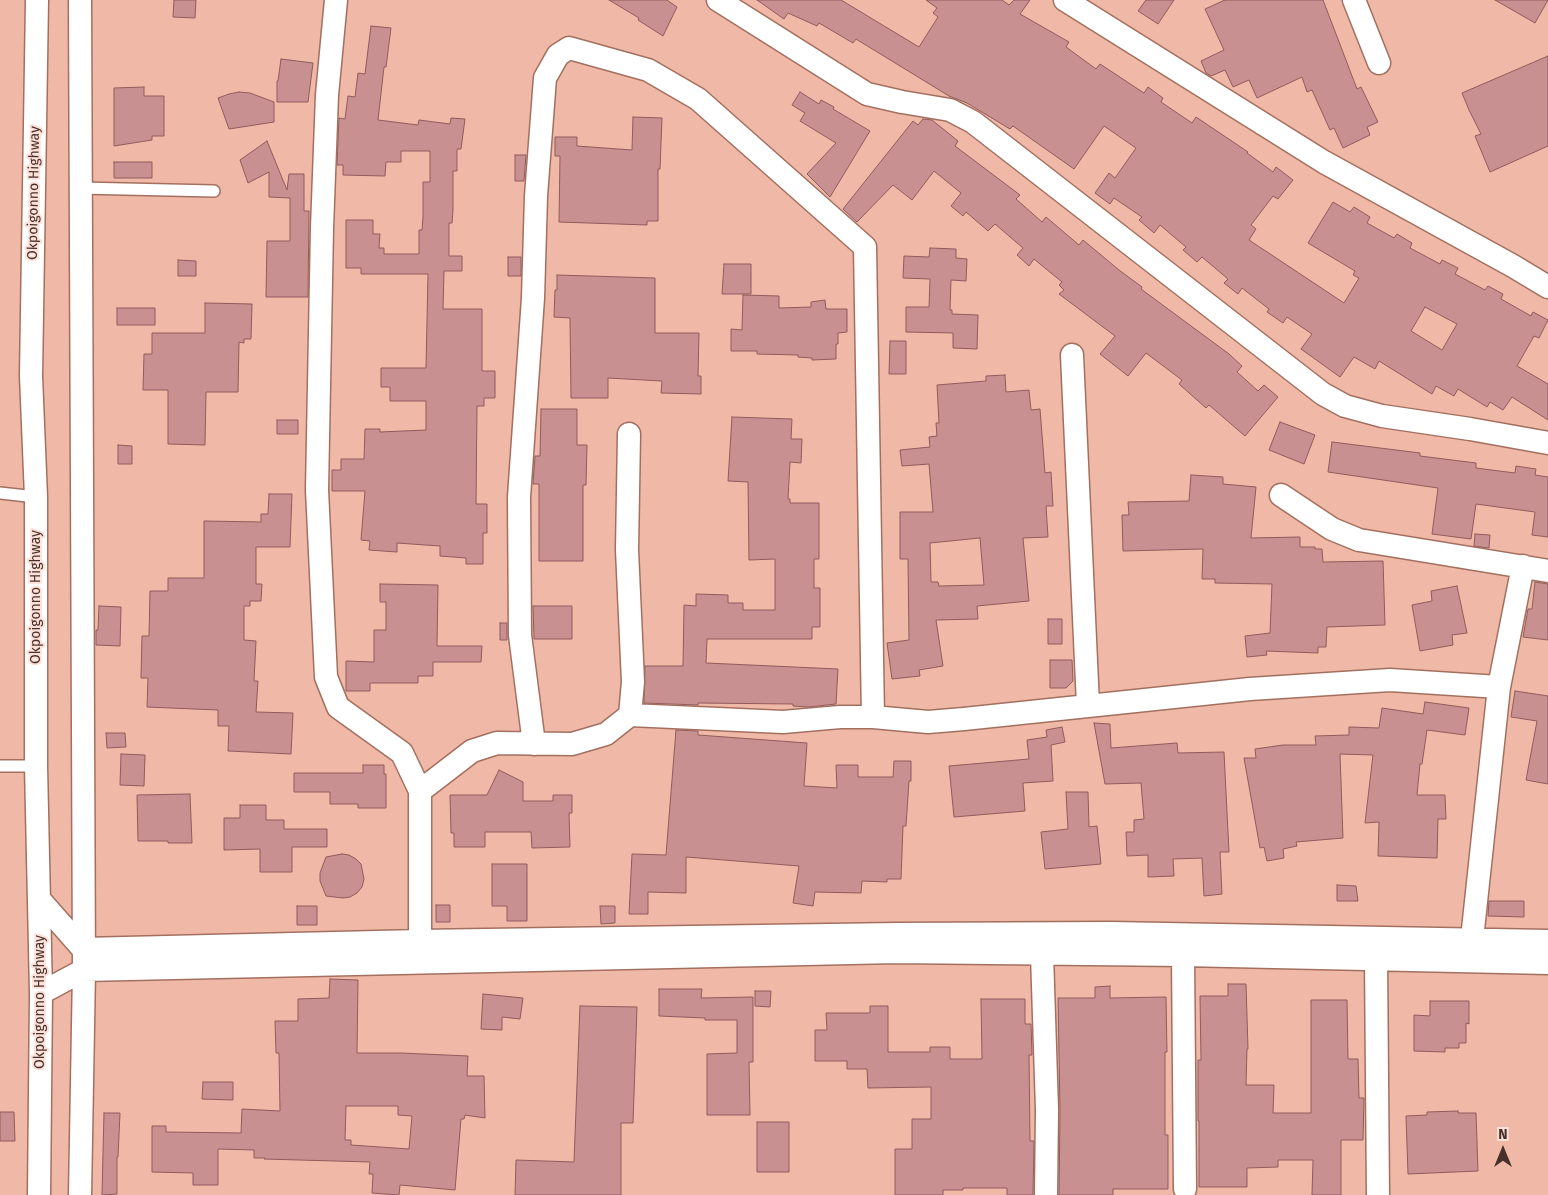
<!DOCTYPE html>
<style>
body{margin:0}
#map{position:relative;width:1548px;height:1195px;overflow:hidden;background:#f0b8a6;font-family:"Fira Sans",sans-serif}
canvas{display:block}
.north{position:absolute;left:1478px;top:1125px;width:50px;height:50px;-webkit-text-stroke:4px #fde0d7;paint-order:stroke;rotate:0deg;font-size:14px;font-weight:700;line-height:20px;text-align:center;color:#47302a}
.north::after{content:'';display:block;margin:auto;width:18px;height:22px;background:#47302a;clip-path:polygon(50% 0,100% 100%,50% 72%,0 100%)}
</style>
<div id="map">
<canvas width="1548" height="1195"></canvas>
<div class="north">N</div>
</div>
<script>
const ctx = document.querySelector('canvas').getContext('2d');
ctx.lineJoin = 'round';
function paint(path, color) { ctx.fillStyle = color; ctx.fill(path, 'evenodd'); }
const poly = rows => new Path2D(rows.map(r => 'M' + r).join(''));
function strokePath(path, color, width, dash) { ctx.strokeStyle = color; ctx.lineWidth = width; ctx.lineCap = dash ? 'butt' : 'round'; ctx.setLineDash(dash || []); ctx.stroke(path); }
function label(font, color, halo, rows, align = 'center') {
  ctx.font = font + ' "Fira Sans",sans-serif'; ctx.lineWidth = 4; ctx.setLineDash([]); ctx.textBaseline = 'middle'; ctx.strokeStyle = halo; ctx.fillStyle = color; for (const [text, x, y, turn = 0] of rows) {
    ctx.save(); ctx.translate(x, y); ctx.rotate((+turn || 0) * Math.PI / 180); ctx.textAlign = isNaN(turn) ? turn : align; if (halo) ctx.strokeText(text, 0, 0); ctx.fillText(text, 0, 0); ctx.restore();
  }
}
const building = poly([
 [174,0,196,0,195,18,173,17,174,0],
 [609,0,667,0,677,7,663,36,638,20,639,18,609,0],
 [757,0,841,0,919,47,938,17,933,13,937,8,926,0,1002,0,1009,5,1014,0,1030,0,1020,14,1069,42,1066,47,1096,69,1100,64,1144,93,1148,87,1163,98,1161,102,1192,123,1196,117,1248,152,1247,153,1273,172,1276,167,1293,180,1278,199,1273,196,1251,225,1256,229,1249,240,1344,303,1359,278,1353,275,1355,271,1308,243,1333,202,1350,212,1354,207,1370,217,1367,223,1394,238,1397,234,1412,243,1410,248,1440,264,1442,260,1458,268,1455,274,1485,290,1488,286,1503,294,1501,299,1531,316,1533,312,1548,320,1539,338,1534,336,1517,366,1548,384,1548,420,1512,397,1503,410,1490,402,1487,407,1458,389,1454,396,1436,386,1432,394,1379,361,1375,369,1354,357,1340,377,1301,349,1312,334,1287,317,1283,323,1267,312,1269,309,1242,288,1238,294,1224,283,1228,279,1202,257,1197,262,1183,250,1186,247,1160,225,1154,233,1139,220,1142,217,1114,198,1110,204,1095,193,1109,173,1115,178,1136,148,1104,126,1074,169,1013,126,1010,129,967,103,949,96,856,39,853,43,819,23,817,26,788,13,784,19,757,0],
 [1425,307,1457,324,1442,350,1411,331,1425,307],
 [1146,0,1174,0,1158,24,1138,11,1146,0],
 [1225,0,1323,0,1357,89,1361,87,1378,122,1367,127,1370,135,1343,148,1334,128,1330,130,1312,90,1307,92,1302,77,1257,98,1249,80,1233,87,1225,70,1211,76,1206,73,1201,61,1224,50,1205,9,1225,0],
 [1495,0,1548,0,1535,23,1495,0],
 [371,26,391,28,386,67,384,67,378,120,418,125,419,120,450,124,451,118,465,119,461,149,457,149,457,171,453,171,453,210,452,223,449,223,449,256,462,256,462,271,444,271,443,309,482,309,482,371,495,371,495,398,484,398,484,406,477,406,476,504,487,504,487,533,483,533,483,564,466,564,466,558,440,556,440,546,397,543,397,552,369,550,370,541,361,540,365,491,332,491,332,470,341,470,341,459,364,459,365,429,380,429,380,432,426,430,426,401,390,401,390,387,381,387,381,368,426,368,428,274,361,274,361,268,346,268,346,220,373,220,373,234,380,234,379,248,384,248,384,254,419,254,419,230,422,230,423,217,423,182,430,182,430,151,401,151,401,162,386,162,385,176,343,175,343,165,337,165,339,118,345,119,348,96,355,97,358,73,365,74,371,26],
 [1548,56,1548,146,1490,172,1475,136,1481,134,1469,110,1462,93,1548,56],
 [281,59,313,63,308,102,277,102,277,81,278,81,281,59],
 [144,87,144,96,164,96,164,136,152,136,152,140,114,146,114,88,144,87],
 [239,92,250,93,274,102,274,122,229,129,218,98,229,94,239,92],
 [800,92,819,104,821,100,834,107,833,109,870,131,830,197,807,174,836,143,800,121,805,113,792,105,800,92],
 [633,117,662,118,660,169,658,169,658,221,647,221,647,225,559,222,560,156,555,156,555,137,577,137,577,146,632,150,633,117],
 [923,119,932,120,958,141,955,146,1020,195,1016,199,1042,222,1046,217,1079,245,1083,240,1119,270,1142,287,1141,289,1229,354,1242,366,1237,372,1258,391,1264,385,1278,397,1245,436,1209,405,1206,408,1179,384,1182,380,1146,353,1128,376,1100,354,1115,336,1059,294,1064,290,1059,285,1062,282,1034,259,1029,266,1017,255,1023,248,995,224,988,231,966,212,963,216,951,206,961,193,934,171,912,200,893,185,857,222,843,209,913,121,918,125,923,119],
 [267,141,287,190,289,174,304,174,304,211,309,211,308,297,266,297,267,241,290,241,290,198,269,197,269,172,248,183,240,160,267,141],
 [515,155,526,155,524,181,515,181,515,155],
 [114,162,152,162,152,178,114,178,114,162],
 [930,248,956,249,956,258,967,259,966,281,951,280,950,310,952,310,952,314,978,315,977,349,953,348,953,333,906,332,906,307,929,307,930,279,903,278,904,256,929,257,930,248],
 [508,257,521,257,521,276,508,276,508,257],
 [178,260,196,261,196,276,178,276,178,260],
 [724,264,751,264,751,294,722,294,724,264],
 [557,275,655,278,655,333,699,333,698,376,701,376,701,394,661,393,662,381,608,378,608,398,571,398,570,318,554,317,555,290,557,290,557,275],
 [743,295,779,296,779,308,811,307,811,302,825,300,826,309,847,309,847,332,838,333,838,344,836,344,836,359,812,360,812,358,798,357,798,355,757,354,757,351,731,351,731,329,742,330,743,295],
 [205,303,252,304,251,339,244,339,244,343,239,342,238,392,206,392,205,445,168,444,168,390,143,390,144,354,152,354,152,333,205,333,205,303],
 [117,308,155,308,155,325,117,325,117,308],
 [890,341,906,341,906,374,889,374,890,341],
 [1005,375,1006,392,1029,390,1031,410,1040,409,1045,473,1051,472,1053,506,1046,506,1048,537,1023,538,1029,601,977,606,978,619,936,620,943,666,919,670,920,676,892,679,887,643,909,640,908,559,900,559,900,512,933,512,929,464,902,466,900,450,930,447,929,437,937,436,936,423,939,423,937,385,986,381,986,376,1005,375],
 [980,538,984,585,939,586,938,582,931,582,930,543,980,538],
 [541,409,577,409,577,445,587,445,586,485,583,485,583,561,539,561,539,484,533,484,535,456,540,456,541,409],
 [732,417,792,419,791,439,802,439,801,463,790,462,788,499,790,499,790,503,819,503,819,559,814,559,814,588,820,588,820,627,812,627,812,639,707,639,706,663,838,669,836,704,808,707,793,706,793,704,698,703,698,705,644,703,645,666,683,666,684,605,696,606,696,594,728,595,728,603,743,603,743,610,775,610,775,559,749,560,748,482,728,481,732,417],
 [277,420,298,420,298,434,277,434,277,420],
 [1280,422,1315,435,1304,464,1269,450,1280,422],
 [1332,442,1420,453,1420,456,1476,463,1476,468,1515,473,1516,466,1536,469,1535,475,1548,477,1548,537,1532,535,1535,512,1476,504,1471,539,1432,534,1438,488,1328,472,1332,442],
 [118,445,132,446,132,464,118,464,118,445],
 [1191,475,1223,477,1223,484,1256,487,1251,538,1300,537,1300,547,1315,547,1315,549,1322,549,1323,562,1383,561,1385,625,1327,627,1326,647,1318,647,1318,653,1266,651,1267,655,1247,657,1245,636,1270,633,1272,584,1215,583,1215,579,1202,579,1203,549,1123,551,1122,515,1129,515,1128,502,1189,501,1191,475],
 [269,494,292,494,290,547,256,547,256,584,262,584,261,601,250,601,250,606,244,606,244,640,256,641,254,681,258,681,256,712,293,713,291,754,228,751,229,726,218,726,218,710,147,707,148,678,141,678,142,636,149,636,150,591,168,591,168,578,204,578,204,521,261,522,261,514,268,514,269,494],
 [1475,534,1490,535,1489,548,1474,546,1475,534],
 [1535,582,1548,584,1548,640,1523,637,1528,609,1532,609,1535,582],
 [380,584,438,585,437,646,482,646,481,662,433,662,433,676,418,676,418,683,370,683,370,691,346,691,346,661,374,662,374,630,386,630,386,602,380,602,380,584],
 [1457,586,1467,633,1452,635,1453,645,1420,651,1412,605,1432,601,1431,591,1457,586],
 [99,606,121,607,120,646,96,645,96,630,98,630,99,606],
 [533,606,572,606,572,639,534,639,533,606],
 [1048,619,1062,619,1062,644,1048,644,1048,619],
 [500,623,507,623,507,640,500,640,500,623],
 [1050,660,1072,660,1073,681,1066,688,1050,688,1050,660],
 [1515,691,1548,696,1548,784,1526,780,1537,721,1511,717,1515,691],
 [1425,702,1469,708,1465,735,1427,730,1422,764,1420,764,1417,795,1445,795,1446,819,1438,819,1437,858,1378,856,1379,822,1365,823,1373,755,1340,754,1343,838,1296,842,1297,846,1283,849,1284,858,1267,861,1264,847,1260,848,1244,758,1256,758,1255,749,1283,745,1316,745,1315,736,1349,735,1349,727,1379,728,1382,708,1423,714,1425,702],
 [1094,723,1110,724,1111,748,1177,743,1178,753,1224,752,1229,852,1220,852,1222,894,1204,896,1202,858,1173,859,1174,876,1148,877,1148,855,1127,856,1126,832,1134,832,1134,820,1144,819,1141,783,1105,784,1094,723],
 [1062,727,1065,742,1051,745,1053,781,1023,783,1025,811,954,817,949,766,1029,759,1027,740,1047,737,1046,730,1062,727],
 [676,730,698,731,698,735,807,743,804,786,837,788,836,765,858,765,858,777,893,777,894,761,911,761,911,781,909,781,906,826,903,826,901,879,887,879,887,882,862,881,861,893,815,892,813,906,793,903,799,866,686,857,686,893,648,892,648,914,629,914,632,854,666,855,676,730],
 [106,733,125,733,126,747,107,748,106,733],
 [121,754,145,755,144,786,120,785,121,754],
 [363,765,384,765,384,774,386,774,386,808,358,808,358,804,330,804,330,792,294,792,294,773,363,773,363,765],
 [499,770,523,782,523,801,553,801,553,795,572,795,572,813,569,813,570,847,532,848,531,832,485,832,485,847,454,847,454,833,451,833,450,795,487,795,499,770],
 [1066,792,1088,792,1089,827,1097,826,1101,864,1045,869,1041,832,1068,829,1066,792],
 [190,794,192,843,168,843,168,841,138,841,137,795,190,794],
 [240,805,266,805,266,820,284,820,284,829,327,829,327,847,292,847,292,872,260,872,260,849,224,850,224,818,240,818,240,805],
 [342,854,349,855,356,859,361,864,364,879,362,887,357,893,350,897,343,898,326,896,320,881,320,873,326,857,342,854],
 [492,864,527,864,527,921,507,921,507,906,492,906,492,864],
 [1337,885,1356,886,1358,901,1337,901,1337,885],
 [1489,901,1524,901,1524,917,1488,916,1489,901],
 [436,905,450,905,450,922,436,922,436,905],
 [297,906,317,906,317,925,297,925,297,906],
 [600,906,615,906,615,923,601,924,600,906],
 [330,979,358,980,357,1053,401,1053,468,1056,467,1076,484,1076,485,1118,465,1115,464,1119,461,1119,455,1190,400,1185,399,1195,372,1193,373,1174,369,1174,370,1162,264,1159,265,1158,254,1158,254,1150,218,1149,218,1185,193,1185,193,1173,152,1172,152,1126,166,1126,166,1132,241,1133,242,1109,280,1111,279,1053,276,1053,275,1021,298,1021,298,999,329,998,330,979],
 [346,1106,398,1106,398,1115,412,1116,409,1149,351,1145,351,1140,345,1140,346,1106],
 [1228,984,1246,984,1248,1049,1247,1049,1246,1085,1274,1085,1273,1113,1311,1113,1311,1000,1347,1000,1348,1059,1358,1059,1359,1098,1364,1098,1363,1140,1341,1140,1341,1195,1312,1195,1313,1160,1278,1160,1278,1167,1247,1168,1247,1187,1199,1187,1199,1121,1198,1121,1198,1060,1201,1060,1200,996,1228,996,1228,984],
 [1110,986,1110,998,1166,997,1167,1052,1165,1052,1165,1135,1168,1135,1168,1189,1113,1189,1113,1195,1059,1195,1060,1110,1058,998,1095,998,1095,987,1110,986],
 [659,989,702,989,701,998,753,997,753,1062,749,1062,750,1115,707,1115,707,1054,737,1053,737,1020,705,1020,705,1018,659,1016,659,989],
 [755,991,771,991,770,1007,755,1006,755,991],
 [483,994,523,998,520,1019,502,1017,502,1030,481,1029,483,994],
 [981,999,1025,999,1025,1024,1031,1024,1032,1055,1029,1055,1030,1141,1034,1141,1033,1195,1007,1195,1007,1188,963,1188,963,1190,943,1190,943,1195,895,1195,895,1149,912,1149,912,1119,931,1119,931,1087,868,1088,867,1069,847,1069,847,1061,815,1061,815,1030,827,1030,826,1013,870,1013,870,1006,888,1006,888,1052,930,1052,930,1047,950,1047,950,1059,982,1059,981,999],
 [1430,1001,1469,1001,1469,1024,1466,1023,1466,1043,1459,1043,1459,1048,1445,1048,1445,1052,1414,1051,1414,1015,1430,1016,1430,1001],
 [580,1006,637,1007,633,1123,621,1123,621,1195,515,1195,516,1160,574,1162,580,1006],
 [203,1082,233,1082,233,1100,202,1099,203,1082],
 [1458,1111,1458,1113,1476,1113,1478,1171,1408,1174,1406,1116,1427,1115,1427,1112,1458,1111],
 [0,1112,14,1112,15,1141,0,1141,0,1112],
 [104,1113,120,1113,118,1157,117,1157,117,1194,102,1195,104,1113],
 [757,1122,789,1122,789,1172,757,1172,757,1122]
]);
paint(building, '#c99091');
strokePath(building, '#905b5c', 1);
const lane = poly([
 [80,188,214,191],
 [0,493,36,497],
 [0,766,36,766]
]);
const street = poly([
 [37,0,31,376,36,497,36,766,41,993,39,1195],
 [336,0,327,95,322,228,317,490,326,677,338,707,402,753,420,791,420,954],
 [718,0,867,94,902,102,950,110,973,122,1323,394,1345,406,1382,416,1470,429,1548,443],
 [1065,0,1324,162,1513,266,1548,287],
 [1354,0,1379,63],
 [1072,355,1088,705],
 [1281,495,1332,529,1359,540,1548,571],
 [630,715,783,722,840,717,873,717,928,722,964,719,1250,689,1390,680,1499,687],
 [534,744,520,635,519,497,533,298,536,196,545,78,558,55,569,48,648,70,698,99,865,247,873,717],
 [420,791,472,751,497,743,572,744,606,734,630,715,633,682,627,550,629,434],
 [39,899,83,949,419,941,897,934,1111,933,1548,941],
 [1472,939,1499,687,1523,566],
 [1042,954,1047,1110,1046,1195],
 [1183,955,1185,1189],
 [1376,959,1378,1195],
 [41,993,84,970,896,952,1183,955,1548,963],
 [80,1195,84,970,80,0]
]);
strokePath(lane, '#a37060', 14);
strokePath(street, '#a37060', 25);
strokePath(lane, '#fff', 11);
strokePath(street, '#fff', 22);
label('14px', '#47302a', '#fde0d7', [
 ["Okpoigonno Highway",34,193,-89],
 ["Okpoigonno Highway",36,597,-90],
 ["Okpoigonno Highway",40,1002,-90]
]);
</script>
